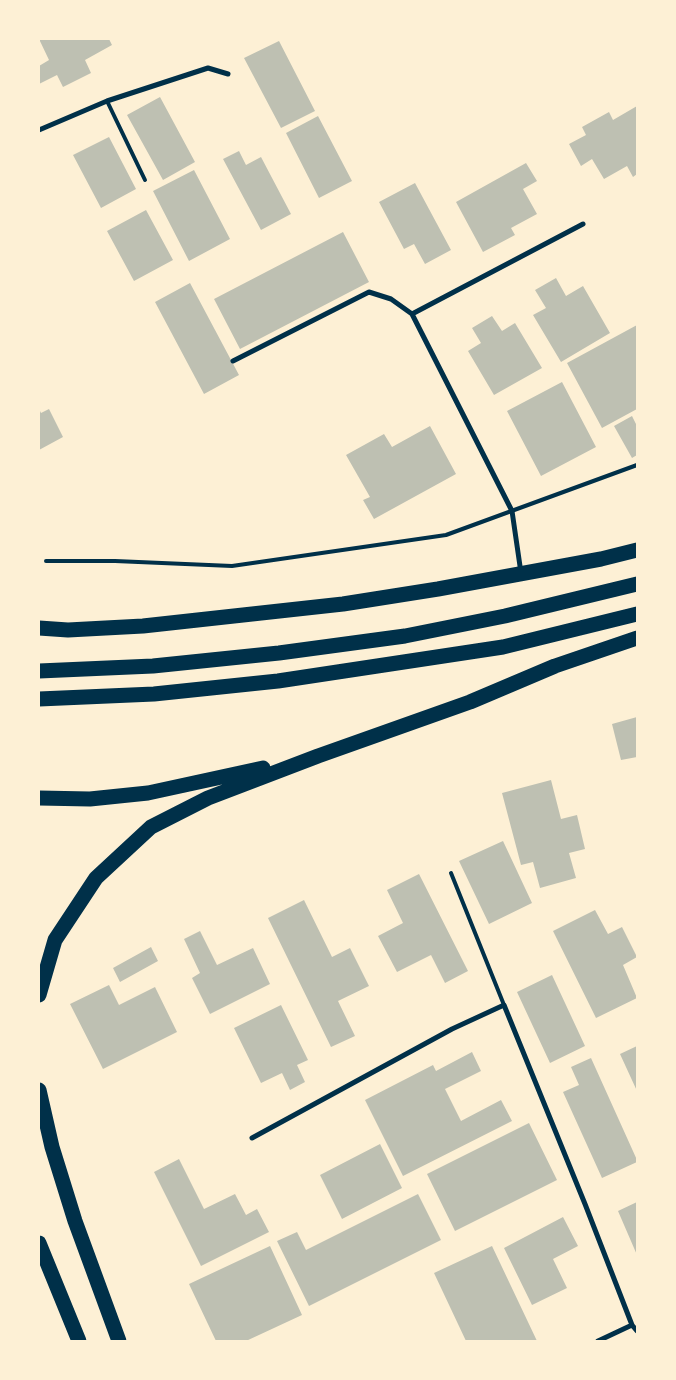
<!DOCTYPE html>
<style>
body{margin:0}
#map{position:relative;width:676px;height:1380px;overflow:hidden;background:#fdf0d5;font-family:Lato,sans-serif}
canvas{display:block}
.frame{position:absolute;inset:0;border:40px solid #fdf0d5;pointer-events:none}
</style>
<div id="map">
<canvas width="676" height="1380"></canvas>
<div class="frame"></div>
</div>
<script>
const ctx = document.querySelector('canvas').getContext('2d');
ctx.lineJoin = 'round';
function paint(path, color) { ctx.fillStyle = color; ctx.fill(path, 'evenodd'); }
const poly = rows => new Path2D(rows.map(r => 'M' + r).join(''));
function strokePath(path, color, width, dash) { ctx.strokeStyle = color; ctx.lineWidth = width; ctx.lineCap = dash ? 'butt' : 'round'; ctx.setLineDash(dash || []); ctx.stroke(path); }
paint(poly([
 [39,39,109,39,112,45,85,60,91,73,63,87,57,75,39,84,39,66,49,60],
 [279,41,315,111,281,128,244,58],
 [160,97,195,162,163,180,127,115],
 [637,106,637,174,633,177,627,166,604,179,592,159,581,166,569,144,586,135,582,127,609,112,613,120],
 [318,116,352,181,319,198,286,133],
 [109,137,136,189,101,208,73,155],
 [239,151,246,165,261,157,291,214,261,230,223,159],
 [526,163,537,181,523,189,537,214,511,228,515,235,483,252,456,202],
 [194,170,230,239,189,261,153,191],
 [415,183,451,250,425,264,414,244,404,249,379,202],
 [146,210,173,260,134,281,107,231],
 [343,232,369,282,240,349,214,299],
 [556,278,566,296,583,286,610,333,561,362,533,315,546,308,535,290],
 [190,283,239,375,204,394,155,302],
 [492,316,502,331,515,323,542,368,494,395,468,351,481,343,472,328],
 [637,325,637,409,602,428,567,363],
 [562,382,596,447,541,476,507,411],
 [39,409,41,413,49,409,63,437,39,450],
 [632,416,637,426,637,455,632,458,614,426],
 [430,426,456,474,374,519,363,500,370,497,346,455,384,434,392,447],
 [637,717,637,757,621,760,612,724],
 [551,780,561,819,577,815,585,849,569,853,576,878,540,888,533,862,521,865,502,793],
 [503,841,532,903,489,924,459,861],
 [419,874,468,971,445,983,431,955,397,972,378,936,403,923,387,890],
 [304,900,332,957,350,948,369,986,338,1001,355,1036,331,1047,268,918],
 [595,910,608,934,622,927,637,957,623,965,637,998,596,1018,553,931],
 [200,931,217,965,253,948,270,984,210,1014,192,978,200,973,184,939],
 [151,947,158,961,120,982,113,968],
 [552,975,585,1046,550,1063,517,992],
 [109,985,119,1005,155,987,177,1032,103,1069,70,1004],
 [281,1005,308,1060,297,1065,305,1082,290,1090,282,1073,261,1083,234,1028],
 [637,1046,637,1091,620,1054],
 [472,1052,481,1071,445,1089,461,1121,501,1100,512,1121,403,1176,365,1100,433,1065,436,1071],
 [591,1058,637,1160,637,1162,602,1178,563,1092,579,1085,571,1067],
 [529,1123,557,1180,455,1231,427,1174],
 [380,1144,402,1188,342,1219,320,1175],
 [179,1159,204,1209,235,1194,246,1215,257,1209,269,1232,201,1266,154,1172],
 [418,1194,441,1240,309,1306,277,1241,297,1232,306,1250],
 [637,1202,637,1255,618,1211],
 [563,1217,578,1246,553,1259,567,1288,532,1305,504,1248],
 [270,1246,302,1315,246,1341,216,1341,189,1284],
 [492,1246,537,1341,466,1341,434,1273]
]), '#bec0b2');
strokePath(poly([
 [107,101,145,180],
 [46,561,115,561,232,566,446,535,637,465],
 [451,873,504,1005]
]), '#003049', 4);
strokePath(poly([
 [39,130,107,101,208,68,228,74],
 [412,314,583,224],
 [233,361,369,292,391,299,412,314,512,511,521,573],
 [252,1138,452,1029,504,1005,585,1204,632,1325,637,1331],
 [598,1341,632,1325]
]), '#003049', 5);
strokePath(poly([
 [39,628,68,630,143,626,343,604,438,589,601,559,637,550],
 [39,671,153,666,279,653,405,636,505,616,637,584],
 [39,699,154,694,278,681,503,647,637,614],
 [39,798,90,799,148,793,263,768],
 [39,995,55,940,96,878,151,827,208,798,318,756,470,702,555,666,637,638],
 [39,1090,52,1147,75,1221,119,1341],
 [39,1243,79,1341]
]), '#003049', 15);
</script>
